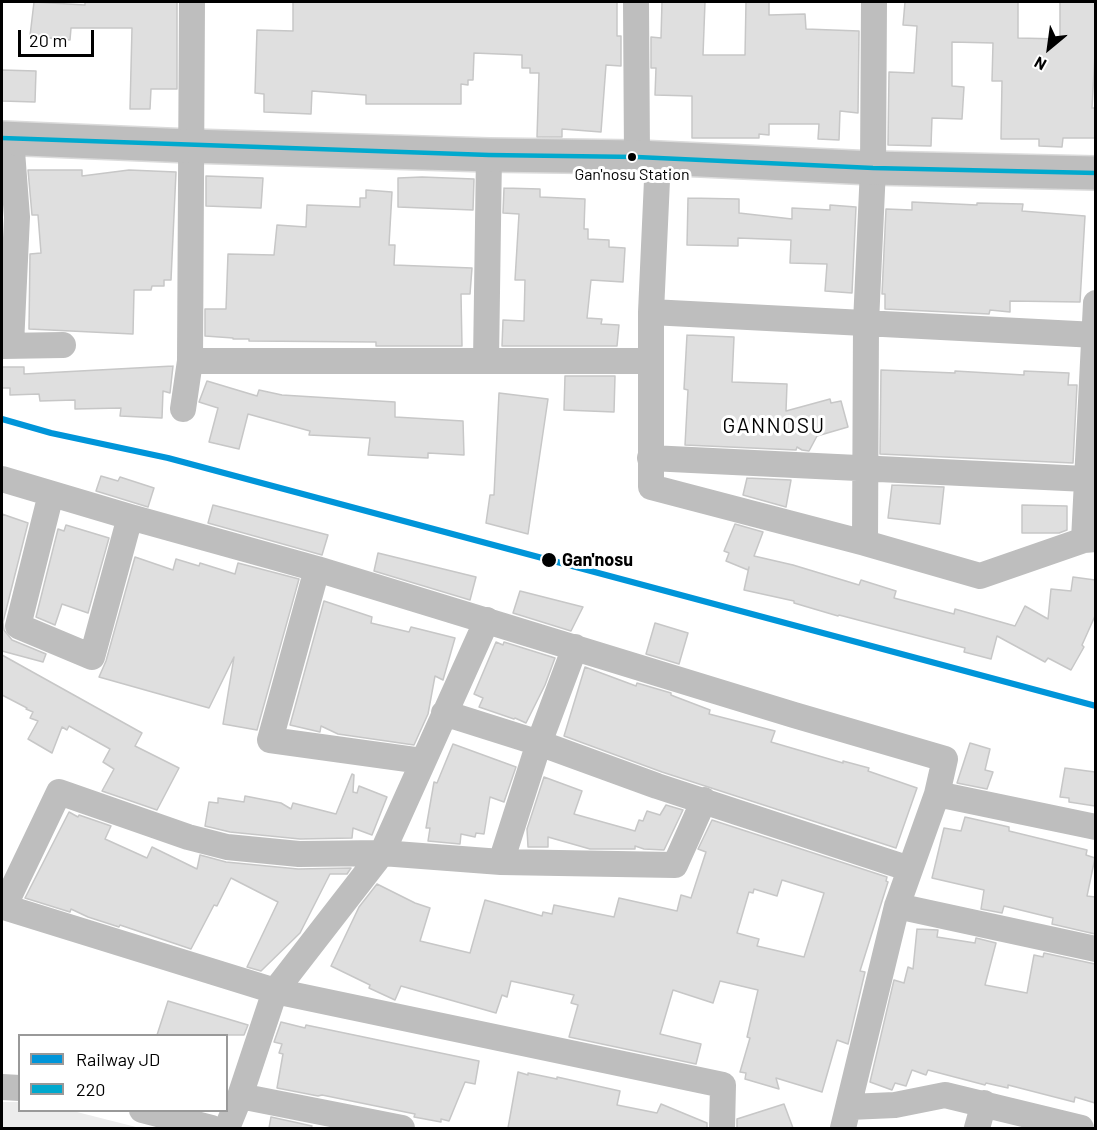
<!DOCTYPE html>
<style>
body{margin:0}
#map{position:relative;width:1097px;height:1130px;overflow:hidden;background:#fff;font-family:Barlow,sans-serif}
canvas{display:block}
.frame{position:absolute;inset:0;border:3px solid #000;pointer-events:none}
.legend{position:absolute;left:18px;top:1034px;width:210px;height:78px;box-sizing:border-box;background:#fff;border:2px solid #999;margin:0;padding:8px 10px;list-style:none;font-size:18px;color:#000}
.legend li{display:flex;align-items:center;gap:12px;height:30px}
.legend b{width:30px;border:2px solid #999}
.north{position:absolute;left:1019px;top:18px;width:60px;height:60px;-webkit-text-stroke:4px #fff;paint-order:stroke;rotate:209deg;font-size:16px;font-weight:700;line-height:24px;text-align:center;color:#000}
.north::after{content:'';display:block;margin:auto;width:21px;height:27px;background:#000;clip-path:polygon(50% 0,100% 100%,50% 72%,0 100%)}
.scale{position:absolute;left:18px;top:30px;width:76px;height:27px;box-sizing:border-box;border:3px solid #000;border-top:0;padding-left:8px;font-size:18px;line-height:21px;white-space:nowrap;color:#000;-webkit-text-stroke:4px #fff;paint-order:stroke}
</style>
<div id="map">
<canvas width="1097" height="1130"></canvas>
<div class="frame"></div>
<ul class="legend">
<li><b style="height:8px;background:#0095d9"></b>Railway JD</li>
<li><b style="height:8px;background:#00a9ce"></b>220</li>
</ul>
<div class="north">N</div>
<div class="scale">20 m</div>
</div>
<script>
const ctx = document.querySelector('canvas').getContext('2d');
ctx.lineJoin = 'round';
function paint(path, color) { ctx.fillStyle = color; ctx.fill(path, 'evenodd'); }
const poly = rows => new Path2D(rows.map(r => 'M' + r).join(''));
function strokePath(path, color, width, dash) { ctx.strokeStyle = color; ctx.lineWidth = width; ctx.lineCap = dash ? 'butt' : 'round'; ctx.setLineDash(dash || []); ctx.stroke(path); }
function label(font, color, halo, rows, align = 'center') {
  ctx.font = font + ' Barlow,sans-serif'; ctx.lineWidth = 6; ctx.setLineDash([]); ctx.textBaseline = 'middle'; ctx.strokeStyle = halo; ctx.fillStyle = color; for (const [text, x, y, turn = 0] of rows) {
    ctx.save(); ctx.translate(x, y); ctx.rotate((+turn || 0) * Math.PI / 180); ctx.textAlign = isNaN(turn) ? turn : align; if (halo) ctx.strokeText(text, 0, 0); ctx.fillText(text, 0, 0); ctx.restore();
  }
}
paint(poly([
 [2,1102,19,1102,20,1110,73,1111,140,1128,2,1128]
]), '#ececec');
const building = poly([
 [34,2,85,5,85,2,177,2,177,89,151,89,150,109,130,109,132,28,71,28,70,40,30,36,34,2],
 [293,2,617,2,617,36,621,36,621,66,606,65,601,132,562,129,562,137,537,137,539,73,530,73,530,68,522,68,522,55,474,53,473,80,468,80,468,85,461,84,461,104,366,104,366,95,312,91,311,114,264,112,264,94,255,93,257,30,293,31,293,2],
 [662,2,705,2,703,55,745,55,746,2,769,2,769,15,805,14,806,29,859,31,858,113,840,111,839,140,818,139,819,124,769,124,769,135,759,134,759,138,692,138,692,96,655,95,656,68,651,68,651,37,661,38,662,2],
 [905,2,1018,2,1018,38,1060,39,1060,2,1095,2,1095,54,1092,108,1095,108,1095,138,1063,138,1062,147,1039,146,1039,139,1001,139,1002,81,992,81,993,43,952,42,952,86,964,87,962,119,932,118,931,146,888,145,889,72,914,73,917,26,903,25,905,2],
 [2,70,36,71,35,102,2,101,2,70],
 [28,170,82,170,82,176,129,170,176,172,171,280,164,280,164,286,152,286,151,290,134,290,133,334,29,329,30,254,41,253,38,215,32,215,28,170],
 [206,176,263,178,261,208,206,206,206,176],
 [422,177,474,179,473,210,398,207,398,178,422,177],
 [504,188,540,189,540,197,585,199,584,229,588,229,588,239,609,240,609,247,625,248,623,282,591,280,587,318,602,319,601,324,619,325,617,346,502,346,503,320,524,321,525,280,515,280,519,214,503,213,504,188],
 [366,190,392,192,389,245,395,245,394,265,472,268,470,294,461,294,462,346,376,346,376,342,249,341,249,339,233,339,233,338,205,336,205,309,226,309,228,254,274,255,277,225,306,227,307,205,360,207,360,198,366,198,366,190],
 [688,198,739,199,739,213,792,219,792,208,830,210,830,205,856,207,852,293,825,291,827,264,790,263,791,240,738,238,738,246,687,245,688,198],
 [912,202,977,205,977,203,1023,204,1022,211,1085,216,1080,302,1010,301,1010,312,990,310,989,314,885,309,885,294,882,294,886,209,912,210,912,202],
 [687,335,734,337,732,382,787,384,786,411,830,399,831,403,841,401,848,427,817,436,809,451,802,450,797,447,796,450,685,445,688,390,684,389,687,335],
 [173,366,170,393,163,391,162,418,120,416,121,408,75,409,75,400,40,401,39,394,10,395,10,388,2,388,2,367,24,367,24,374,173,366],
 [881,370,955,373,955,371,1024,375,1024,371,1069,373,1068,385,1077,385,1073,463,880,454,881,370],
 [565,376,615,376,614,412,564,410,565,376],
 [207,381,257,396,259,390,282,395,395,402,395,417,463,421,464,455,428,453,428,458,368,455,370,438,309,435,310,431,248,414,239,449,209,442,218,408,199,402,207,381],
 [499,393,548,399,528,534,486,523,490,495,494,495,499,393],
 [101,476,118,481,120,477,154,488,148,507,96,491,101,476],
 [747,478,791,480,786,507,743,495,747,478],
 [892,485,944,487,940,524,888,518,892,485],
 [213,505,328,535,322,555,208,523,213,505],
 [1022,505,1067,506,1067,530,1059,533,1022,533,1022,505],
 [2,514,28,523,3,622,4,630,12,640,46,654,43,662,2,651,2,514],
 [735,524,763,532,754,556,793,565,859,585,861,580,896,591,894,598,954,614,955,609,1015,626,1025,606,1048,619,1051,589,1071,591,1073,577,1095,580,1095,616,1082,645,1084,647,1071,670,1048,658,1045,662,997,636,991,659,964,652,965,648,839,615,838,616,794,603,794,601,744,590,749,567,748,570,726,561,729,553,724,551,735,524],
 [66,525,109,538,88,613,62,604,55,625,36,617,58,529,64,531,66,525],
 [378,553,476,577,470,600,374,571,378,553],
 [135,557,173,570,176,559,199,566,200,563,235,574,238,563,299,579,257,730,223,724,234,657,209,708,99,677,106,661,135,557],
 [520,591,583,607,571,631,513,613,520,591],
 [324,601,372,617,371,623,409,632,411,627,455,638,443,680,435,676,428,714,414,745,338,734,321,726,320,732,290,725,324,601],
 [655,623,688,633,679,664,646,654,655,623],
 [496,642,503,645,504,642,555,658,545,685,526,723,515,718,514,719,479,707,483,698,474,694,496,642],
 [2,655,142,733,135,746,179,768,157,810,102,791,114,769,103,762,110,749,69,726,67,730,62,727,52,753,28,739,38,721,30,718,33,712,26,709,27,708,2,695,2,655],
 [585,667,636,686,637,683,671,693,671,695,676,697,710,710,709,714,775,731,771,742,843,763,843,761,869,768,868,771,917,788,896,848,662,772,564,736,585,667],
 [970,743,990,749,985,770,993,772,987,789,957,783,970,743],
 [453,744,516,767,504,802,490,797,484,834,476,833,475,837,461,834,460,844,428,841,430,828,426,828,434,782,437,783,453,744],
 [1065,768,1095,772,1095,806,1069,802,1069,798,1060,797,1065,768],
 [352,774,354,775,353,792,357,793,359,786,387,797,372,835,353,828,352,838,300,839,230,832,205,826,209,802,218,803,218,798,244,802,245,796,281,803,291,809,293,803,336,814,352,774],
 [544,777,582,791,574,814,635,831,639,820,643,821,647,811,660,815,666,805,683,810,664,850,644,849,635,846,635,849,590,849,548,837,548,847,528,847,527,829,544,777],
 [69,812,78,817,79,815,111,826,105,839,147,858,152,847,197,869,200,855,226,862,298,869,351,868,347,874,330,874,300,933,261,971,247,967,278,902,231,878,217,906,214,905,191,949,120,925,119,927,88,917,71,909,70,912,25,898,69,812],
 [965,817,1009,827,1009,831,1087,850,1086,855,1095,858,1087,896,1095,897,1095,934,1052,924,1053,918,1004,906,1002,913,981,909,984,890,932,878,944,828,961,831,965,817],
 [712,820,887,877,886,881,888,882,860,971,865,972,848,1044,837,1040,822,1092,776,1078,779,1089,745,1079,746,1073,740,1072,750,1038,747,1037,758,990,720,981,713,1003,673,990,660,1034,701,1044,696,1064,569,1037,578,1005,571,1003,574,995,511,981,507,997,502,995,496,1013,401,986,395,1000,369,988,370,985,331,966,359,907,377,884,415,903,430,908,420,941,470,953,485,900,542,916,543,912,552,914,554,905,614,917,619,898,677,911,681,895,691,898,706,852,698,849,712,820],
 [782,880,824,893,804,957,757,946,759,939,737,933,749,892,753,893,754,889,777,896,782,880],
 [917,929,938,930,937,937,975,943,976,938,996,943,985,985,1027,993,1034,955,1043,957,1044,953,1095,964,1095,1103,1075,1097,1074,1102,1008,1085,1008,1088,986,1083,985,1085,928,1070,926,1075,912,1070,906,1086,895,1083,892,1090,870,1082,894,980,904,983,908,967,913,969,917,929],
 [168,1001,248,1025,244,1035,157,1035,168,1001],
 [281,1022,305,1028,306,1025,479,1061,475,1084,465,1082,449,1121,441,1119,441,1122,414,1117,415,1114,322,1095,318,1096,277,1088,283,1054,279,1053,282,1044,274,1042,281,1022],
 [518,1072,528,1075,528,1073,557,1079,557,1077,620,1091,617,1105,657,1113,661,1104,707,1123,707,1128,508,1128,518,1072],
 [784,1104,793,1128,737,1128,737,1119,784,1104],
 [271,1117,312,1126,311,1128,269,1128,271,1117]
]);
paint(building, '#dfdfdf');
strokePath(building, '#c7c7c7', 1.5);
const major = poly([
 [2,138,190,146,489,155,637,157,873,168,1096,173]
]);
strokePath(major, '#dbdbdb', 36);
strokePath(poly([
 [636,2,637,157],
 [658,158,651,312,651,487,865,543,980,576,1084,540,1096,539],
 [651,312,1096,335],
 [11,345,17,217,11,138],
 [2,346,63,345],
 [190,361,651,361],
 [486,361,489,155],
 [183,409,190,361,192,2],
 [650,458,1086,479],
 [2,479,130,517,317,569,794,715,945,759,937,794,897,906,843,1128],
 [51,494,18,626,92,657,130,517],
 [1084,540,1096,303],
 [865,543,866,323,873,168,874,2],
 [317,569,270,740,422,761],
 [444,713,539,743,657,786,910,869],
 [937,794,1096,827],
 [704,800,675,865,501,862,382,853,299,854,227,847,188,837,59,792,4,907,275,991,723,1085,722,1128],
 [501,862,539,743,575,647],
 [897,906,1096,949],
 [2,1087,20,1088],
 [849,1107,895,1105,945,1095,1081,1128],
 [142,1110,212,1128],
 [227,1128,240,1096],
 [402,1128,240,1096,275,991,382,853,487,620],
 [977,1128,984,1103]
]), '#bebebe', 26);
strokePath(major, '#bebebe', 33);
strokePath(poly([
 [2,138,489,155,637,157,873,168,1096,173]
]), '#00a9ce', 4.5);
strokePath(poly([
 [2,419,51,433,168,458,1096,706]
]), '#0095d9', 6);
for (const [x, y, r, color] of [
 [632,157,5,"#000"],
 [549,560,8,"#000"]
]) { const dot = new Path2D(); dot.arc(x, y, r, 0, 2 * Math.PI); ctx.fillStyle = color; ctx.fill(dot); strokePath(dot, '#fff', 2); }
label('16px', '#000', '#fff', [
 ["Gan'nosu Station",632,175]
]);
label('bold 18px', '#000', '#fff', [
 ["Gan'nosu",562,560]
], 'left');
ctx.letterSpacing = '1.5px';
label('21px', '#000', '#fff', [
 ["GANNOSU",774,426]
]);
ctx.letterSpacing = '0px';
</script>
